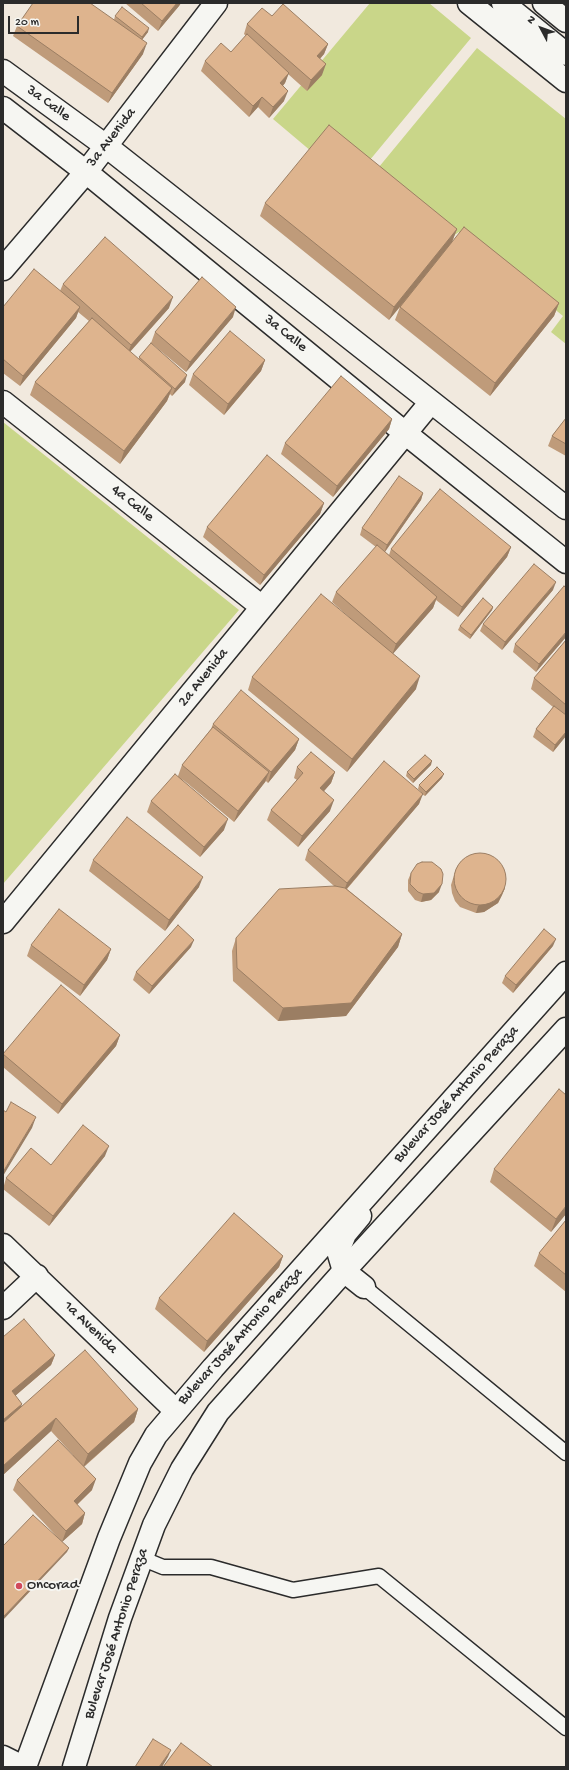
<!DOCTYPE html>
<meta charset="utf-8">
<style>
body{margin:0}
#map{position:relative;width:569px;height:1770px;overflow:hidden;background:#f1e9de;font-family:"Gochi Hand",sans-serif}
canvas{display:block}
.frame{position:absolute;inset:0;border:4px solid #2b2b2b;pointer-events:none}
.north{position:absolute;left:521px;top:8px;width:40px;height:40px;-webkit-text-stroke:3px #f6f6f2;paint-order:stroke;rotate:311deg;font-size:11px;font-weight:700;line-height:16px;text-align:center;color:#2b2b2b}
.north::after{content:'';display:block;margin:auto;width:14px;height:18px;background:#2b2b2b;clip-path:polygon(50% 0,100% 100%,50% 72%,0 100%)}
.scale{position:absolute;left:8px;top:16px;width:71px;height:18px;box-sizing:border-box;border:2px solid #2b2b2b;border-top:0;padding-left:5px;font-size:12px;line-height:14px;white-space:nowrap;color:#2b2b2b;-webkit-text-stroke:3px #f6f6f2;paint-order:stroke}
</style>
<div id="map">
<canvas width="569" height="1770"></canvas>
<div class="frame"></div>
<div class="north">N</div>
<div class="scale">20 m</div>
</div>
<script>
const ctx = document.querySelector('canvas').getContext('2d');
ctx.lineJoin = 'round';
function paint(path, color) { ctx.fillStyle = color; ctx.fill(path, 'evenodd'); }
const poly = rows => new Path2D(rows.map(r => 'M' + r).join(''));
function strokePath(path, color, width, dash) { ctx.strokeStyle = color; ctx.lineWidth = width; ctx.lineCap = dash ? 'butt' : 'round'; ctx.setLineDash(dash || []); ctx.stroke(path); }
function label(font, color, halo, rows, align = 'center') {
  ctx.font = font + ' "Gochi Hand",sans-serif'; ctx.lineWidth = 4; ctx.setLineDash([]); ctx.textBaseline = 'middle'; ctx.strokeStyle = halo; ctx.fillStyle = color; for (const [text, x, y, turn = 0] of rows) {
    ctx.save(); ctx.translate(x, y); ctx.rotate((+turn || 0) * Math.PI / 180); ctx.textAlign = isNaN(turn) ? turn : align; if (halo) ctx.strokeText(text, 0, 0); ctx.fillText(text, 0, 0); ctx.restore();
  }
}
paint(poly([
 [370,3,429,3,471,38,350,184,273,119],
 [477,48,566,119,566,344,551,332,563,316,459,232,453,236,374,173],
 [3,422,239,610,3,884]
]), '#c9d689');
const service = poly([
 [364,1287,566,1453],
 [141,1558,163,1567,211,1567,293,1590,379,1576,566,1728]
]);
const minor = poly([
 [3,71,106,146,566,508],
 [3,108,86,172,405,433,566,562],
 [3,269,86,172,216,3],
 [3,402,262,607],
 [3,922,431,402],
 [360,1216,345,1234,338,1251,344,1271,364,1287],
 [3,1245,176,1411],
 [3,1308,37,1276],
 [3,1757,23,1767]
]);
const tertiary = poly([
 [25,1767,109,1538,140,1463,156,1435,213,1368,566,973],
 [74,1767,120,1618,154,1525,182,1469,218,1412,344,1271,566,1029]
]);
const secondary = poly([
 [469,3,566,81],
 [503,3,566,54],
 [544,3,566,21]
]);
strokePath(service, '#2b2b2b', 17);
strokePath(minor, '#2b2b2b', 25);
strokePath(tertiary, '#2b2b2b', 25);
strokePath(secondary, '#2b2b2b', 25);
strokePath(service, '#f6f6f2', 14);
strokePath(minor, '#f6f6f2', 22);
strokePath(tertiary, '#f6f6f2', 22);
strokePath(secondary, '#f6f6f2', 22);
paint(poly([
 [125,3,181,3,179,6,158,31],
 [115,16,148,32,142,40,143,54,108,103,13,36,17,26,114,20],
 [272,16,328,44,324,54,320,59,322,75,307,91,288,74,285,83,283,86,284,101,269,118,258,107,249,117,201,71,205,61,231,52,246,36,244,34,247,24],
 [265,203,457,229,452,242,559,303,554,316,490,396,395,320,400,307,389,320,260,216],
 [63,284,169,308,130,352,139,359,139,357,185,382,172,396,170,394,167,401,120,464,30,395,35,382,89,321,78,312,76,318,20,386,3,373,3,307,60,291],
 [233,317,186,372,151,343,155,332],
 [265,360,261,371,224,415,189,385,193,374],
 [566,418,566,456,548,446,552,436],
 [392,419,389,429,333,497,281,454,285,443],
 [423,493,421,500,385,552,389,555,391,549,511,547,507,557,458,617,436,600,433,608,393,653,416,689,347,772,248,690,252,677,350,618,332,602,336,592,376,547,360,535,362,528],
 [324,503,320,514,260,585,203,537,207,527],
 [553,590,502,650,480,631,483,624],
 [493,607,492,610,470,639,458,630,460,626],
 [566,637,536,672,513,652,515,644],
 [566,640,566,736,553,752,533,737,536,729,553,707,531,689,534,678],
 [213,724,299,739,295,750,268,783,266,781,234,822,182,779,224,830,200,857,147,812,151,801,178,776,182,765,211,729],
 [431,765,413,783,406,776,407,772],
 [297,767,335,772,331,783,324,791,330,811,298,847,267,820,271,810,297,780,294,778],
 [442,778,425,796,422,794,419,804,347,889,402,934,398,947,346,1016,278,1021,233,981,232,951,236,938,334,886,305,860,308,850,421,792,418,789,419,785],
 [93,860,199,887,165,931,89,871],
 [456,869,505,888,502,895,498,903,484,912,476,913,460,907,455,901,452,893,451,885],
 [411,873,439,892,431,900,421,902,415,900,408,891,408,880],
 [31,945,111,949,107,960,80,996,27,956],
 [553,946,513,993,502,983,505,976],
 [191,947,149,994,133,980,136,972],
 [120,1035,116,1046,58,1114,3,1067,3,1054],
 [105,1156,49,1226,3,1189,6,1178,51,1165],
 [494,1169,566,1214,551,1232,490,1182],
 [566,1220,566,1292,534,1266,539,1253],
 [283,1256,279,1267,204,1352,155,1309,159,1298],
 [3,1337,55,1355,51,1365,15,1396,21,1407,138,1409,134,1422,84,1467,92,1490,77,1505,85,1513,82,1524,62,1542,13,1490,17,1480,73,1455,51,1431,3,1475]
]), '#bf9b7a');
paint(poly([
 [177,3,181,3,179,6,158,31,162,21],
 [149,28,148,32,141,41,142,37],
 [147,43,143,54,108,103,112,93],
 [328,44,324,54,313,66,317,56],
 [326,64,322,75,307,91,311,80],
 [289,73,285,83,276,93,280,83],
 [288,91,284,101,269,118,273,107],
 [262,97,258,107,249,117,253,106],
 [457,229,452,242,389,320,394,307],
 [173,297,169,308,127,355,131,345],
 [559,303,554,316,490,396,495,383],
 [80,307,76,318,20,386,23,376],
 [236,307,233,317,186,372,190,362],
 [265,360,261,371,224,415,228,404],
 [187,375,185,382,172,396,175,389],
 [172,388,167,401,120,464,124,451],
 [392,419,389,429,333,497,337,486],
 [423,493,421,500,384,553,387,545],
 [324,503,320,514,260,585,264,575],
 [511,547,507,557,458,617,462,607],
 [556,582,553,590,502,650,505,642],
 [437,597,433,608,392,655,396,644],
 [493,607,492,610,470,639,471,635],
 [566,632,566,637,536,672,539,664],
 [420,676,416,689,347,772,352,759],
 [566,732,566,736,553,752,555,745],
 [299,739,295,750,268,783,271,772],
 [432,761,431,765,413,783,414,779],
 [269,772,265,782,234,822,238,811],
 [335,772,331,783,317,799,320,788],
 [444,774,442,778,425,796,426,792],
 [423,794,419,804,343,893,347,883],
 [334,800,330,811,298,847,302,836],
 [228,819,224,830,200,857,204,847],
 [203,877,199,887,165,931,169,920],
 [442,884,439,892,431,900,421,902,423,894],
 [505,888,502,895,498,903,484,912,476,913,478,906],
 [402,934,398,947,346,1016,278,1021,283,1008],
 [556,939,553,946,513,993,516,985],
 [194,940,191,947,149,994,152,986],
 [111,949,107,960,80,996,84,985],
 [120,1035,116,1046,58,1114,62,1104],
 [36,1117,32,1128,3,1176,3,1172],
 [109,1146,105,1156,49,1226,53,1216],
 [566,1206,566,1214,551,1232,556,1219],
 [283,1256,279,1267,204,1352,207,1341],
 [55,1355,51,1365,8,1402,12,1391],
 [22,1404,19,1414,3,1428,3,1420],
 [138,1409,134,1422,83,1467,88,1454],
 [56,1418,51,1431,3,1475,3,1466],
 [96,1479,92,1490,70,1511,74,1501],
 [85,1513,82,1524,62,1542,66,1531],
 [69,1548,67,1552,3,1620,3,1617],
 [171,1750,168,1757,162,1767,159,1767]
]), '#9b7e63');
const building = poly([
 [33,3,90,3,147,43,112,93,17,26,33,3],
 [141,3,177,3,162,21,141,3],
 [283,4,328,44,317,56,326,64,311,80,247,24,262,8,272,16,283,4],
 [122,7,149,28,142,37,115,16,122,7],
 [247,34,289,73,280,83,288,91,273,107,262,97,253,106,205,61,221,43,231,52,247,34],
 [329,125,457,229,394,307,265,203,329,125],
 [464,227,559,303,495,383,400,307,464,227],
 [105,237,173,297,131,345,63,284,105,237],
 [34,269,80,307,23,376,3,359,3,307,34,269],
 [202,277,236,307,190,362,155,332,202,277],
 [92,318,172,388,124,451,35,382,92,318],
 [230,331,265,360,228,404,193,374,230,331],
 [151,343,187,375,175,389,139,357,151,343],
 [341,376,392,419,337,486,285,443,341,376],
 [566,418,566,444,552,436,566,418],
 [267,455,324,503,264,575,207,527,267,455],
 [399,476,423,493,387,545,362,528,399,476],
 [440,489,511,547,462,607,391,549,440,489],
 [377,545,437,597,396,644,336,592,377,545],
 [534,564,556,582,505,642,483,624,534,564],
 [564,586,566,588,566,632,539,664,515,644,564,586],
 [321,594,420,676,352,759,252,677,321,594],
 [483,598,493,607,471,635,460,626,483,598],
 [566,640,566,705,534,678,566,640],
 [241,690,299,739,271,772,213,724,241,690],
 [554,706,566,715,566,732,555,745,536,729,554,706],
 [213,727,269,772,238,811,182,765,213,727],
 [311,752,335,772,320,788,334,800,302,836,271,810,303,773,297,767,311,752],
 [425,755,432,761,414,779,407,772,425,755],
 [384,761,423,794,347,883,308,850,384,761],
 [437,767,444,774,426,792,419,785,437,767],
 [175,774,228,819,204,847,151,801,175,774],
 [127,817,203,877,169,920,93,860,127,817],
 '454 879a26 26 0 1 1 52 0a26 26 0 1 1-52 0Z',
 [422,862,432,862,441,869,443,874,442,884,434,893,423,894,418,892,410,884,411,873,417,864,422,862],
 [335,886,345,888,402,934,351,1003,283,1008,237,968,236,938,279,889,335,886],
 [59,909,111,949,84,985,31,945,59,909],
 [178,925,194,940,152,986,136,972,178,925],
 [544,929,556,939,516,985,505,976,544,929],
 [61,985,120,1035,62,1104,3,1054,61,985],
 [559,1089,566,1095,566,1206,556,1219,494,1169,559,1089],
 [11,1102,36,1117,3,1172,3,1110,6,1112,11,1102],
 [83,1125,109,1146,53,1216,6,1178,31,1148,51,1165,83,1125],
 [234,1213,283,1256,207,1341,159,1298,234,1213],
 [566,1220,566,1275,539,1253,566,1220],
 [24,1319,55,1355,12,1391,22,1404,3,1420,3,1337,24,1319],
 [85,1350,138,1409,88,1454,56,1418,3,1466,3,1423,85,1350],
 [58,1440,96,1479,74,1501,85,1513,66,1531,17,1480,58,1440],
 [33,1515,69,1548,3,1617,3,1546,33,1515],
 [153,1739,171,1750,159,1767,135,1767,153,1739],
 [181,1743,213,1767,163,1767,181,1743]
]);
paint(building, '#deb48e');
strokePath(building, '#9b7e63', 1);
for (const [x, y, r, color] of [
 [19,1586,4,"#d1495b"]
]) { const dot = new Path2D(); dot.arc(x, y, r, 0, 2 * Math.PI); ctx.fillStyle = color; ctx.fill(dot); strokePath(dot, '#f6f6f2', 1.5); }
label('15px', '#2b2b2b', '#f6f6f2', [
 ["3a Calle",48,104,36],
 ["3a Avenida",112,138,-52],
 ["3a Calle",285,334,39],
 ["4a Calle",132,504,38],
 ["2a Avenida",204,678,-51],
 ["Bulevar José Antonio Peraza",457,1095,-48],
 ["1a Avenida",90,1328,44],
 ["Bulevar José Antonio Peraza",241,1337,-48],
 ["Bulevar José Antonio Peraza",117,1634,-72]
]);
label('15px', '#2b2b2b', '#f6f6f2', [
 ["Oncorad",27,1586]
], 'left');
</script>
